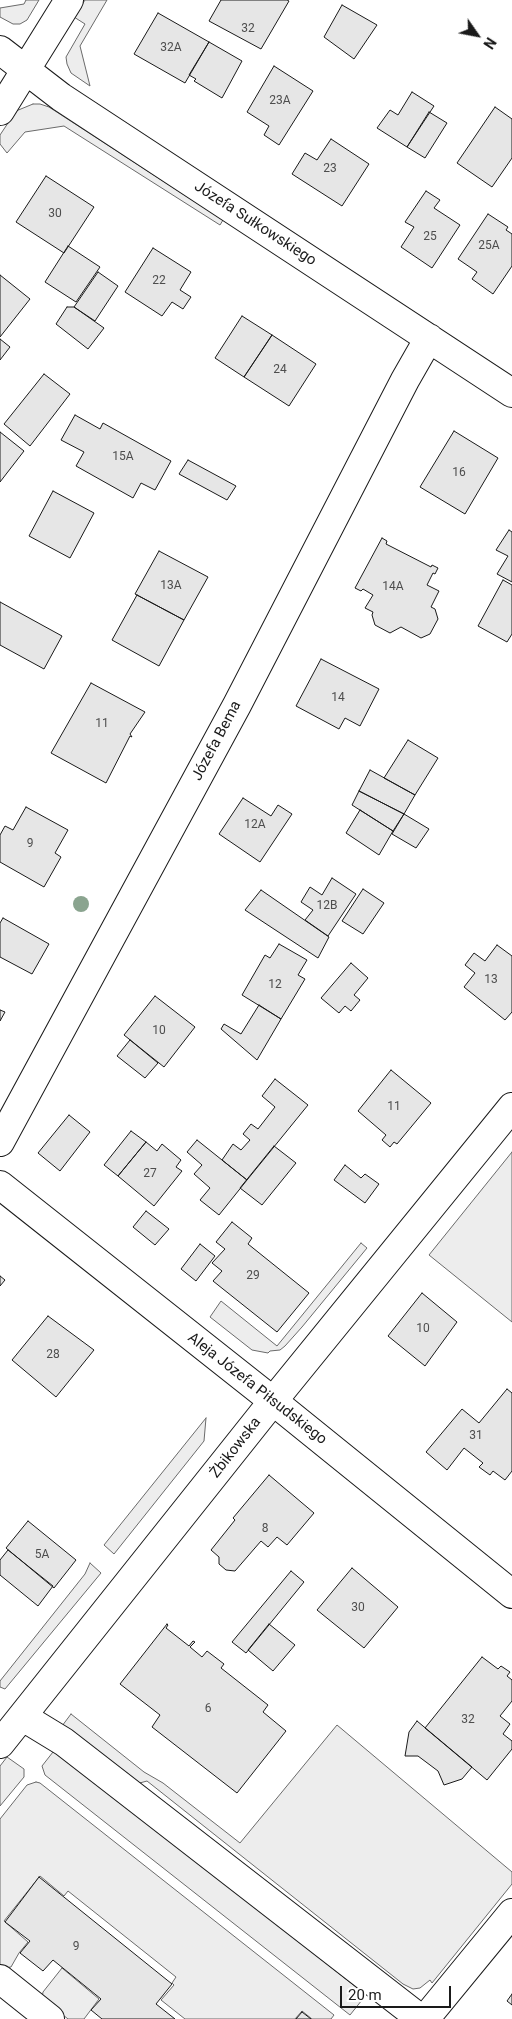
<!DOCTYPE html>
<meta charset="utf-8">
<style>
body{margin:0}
#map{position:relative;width:512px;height:2019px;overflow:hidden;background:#fff;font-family:Roboto,sans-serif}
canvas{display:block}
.north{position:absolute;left:452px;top:10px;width:50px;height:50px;-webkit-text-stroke:4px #fff;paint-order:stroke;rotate:123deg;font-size:14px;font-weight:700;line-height:20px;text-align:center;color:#1a1a1a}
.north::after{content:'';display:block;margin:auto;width:18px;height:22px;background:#1a1a1a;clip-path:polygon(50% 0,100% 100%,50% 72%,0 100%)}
.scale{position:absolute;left:340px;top:1986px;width:111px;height:22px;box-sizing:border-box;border:2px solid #1a1a1a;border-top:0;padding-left:6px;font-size:15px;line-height:18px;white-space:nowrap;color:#1a1a1a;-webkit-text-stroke:4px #fff;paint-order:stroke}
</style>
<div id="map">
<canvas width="512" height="2019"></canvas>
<div class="north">N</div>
<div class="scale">20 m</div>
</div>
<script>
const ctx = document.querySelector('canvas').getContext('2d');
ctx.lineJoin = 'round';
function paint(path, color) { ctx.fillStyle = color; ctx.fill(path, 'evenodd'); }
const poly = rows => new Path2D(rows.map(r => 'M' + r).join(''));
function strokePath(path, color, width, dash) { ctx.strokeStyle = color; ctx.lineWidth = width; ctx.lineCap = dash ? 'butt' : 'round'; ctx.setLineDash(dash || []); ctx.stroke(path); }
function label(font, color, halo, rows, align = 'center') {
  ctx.font = font + ' Roboto,sans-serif'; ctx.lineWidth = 4; ctx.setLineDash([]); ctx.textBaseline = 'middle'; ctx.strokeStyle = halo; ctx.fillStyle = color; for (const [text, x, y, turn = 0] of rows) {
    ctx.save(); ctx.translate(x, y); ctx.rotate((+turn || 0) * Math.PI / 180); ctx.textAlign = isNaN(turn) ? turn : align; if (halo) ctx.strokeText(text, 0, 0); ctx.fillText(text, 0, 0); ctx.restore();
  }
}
const built = poly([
 [26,0,39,0,27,20,20,24,13,24,0,17,0,8,24,4,26,0],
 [85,0,107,0,80,46,90,86,71,73,67,64,66,57,85,24,74,17,85,0],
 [33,104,40,104,49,107,223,220,220,225,64,126,25,132,7,153,0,144,0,135,16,111,33,104],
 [512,1152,512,1322,429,1255,512,1152],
 [361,1243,367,1248,302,1327,285,1346,280,1350,270,1351,268,1353,252,1350,210,1317,221,1301,277,1346,361,1243],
 [206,1418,204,1441,114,1554,104,1545,206,1418],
 [90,1563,101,1573,5,1689,0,1687,0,1681,85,1574,90,1563],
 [71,1714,144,1772,163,1783,240,1843,337,1725,512,1872,512,1884,432,1983,430,1980,420,1988,413,1989,403,1984,147,1781,136,1784,62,1726,71,1714],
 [53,1752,65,1756,366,1995,350,2015,45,1775,42,1766,53,1752],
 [7,1757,24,1769,24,1777,0,1806,0,1766,7,1757],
 [36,1782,40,1783,334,2015,331,2019,312,2019,302,2011,295,2019,185,2019,161,2000,174,1985,172,1983,176,1977,68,1891,64,1896,40,1876,4,1921,28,1942,19,1953,11,1967,4,1968,0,1965,0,1819,27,1785,36,1782],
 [62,1968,99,1999,84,2019,68,2019,42,1998,43,1992,62,1968]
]);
paint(built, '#ededed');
strokePath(built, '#6a6a6a', 1);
const building = poly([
 [221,0,287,0,289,1,261,49,209,21,221,0],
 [342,5,377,25,354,59,324,37,342,5],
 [158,13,209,42,185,83,134,54,158,13],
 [209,42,242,61,222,98,194,81,196,79,189,75,209,42],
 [274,66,313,91,279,145,264,135,269,126,247,112,274,66],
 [412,92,434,106,407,147,377,128,390,110,398,115,412,92],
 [495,107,512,119,512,158,492,187,457,163,495,107],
 [429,112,447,123,425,158,407,147,429,112],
 [331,139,369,164,342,206,292,174,305,153,317,160,331,139],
 [46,176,94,207,64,253,16,222,46,176],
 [426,191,440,200,434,208,460,225,432,268,401,247,414,227,405,222,426,191],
 [488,214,508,227,506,230,512,234,512,266,493,294,472,279,477,272,458,259,488,214],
 [68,246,100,267,76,302,45,282,68,246],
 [153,248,191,272,180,290,191,297,183,309,172,302,162,316,125,292,153,248],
 [98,272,118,286,95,321,74,307,98,272],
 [0,275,30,299,0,337,0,275],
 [67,307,74,307,104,328,88,349,56,324,67,307],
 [242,316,272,335,244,377,215,358,242,316],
 [272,335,316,364,289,406,244,377,272,335],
 [0,339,10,347,0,360,0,339],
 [44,374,70,394,30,446,4,424,44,374],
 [75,415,100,429,103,423,171,461,155,490,141,483,133,498,76,466,84,452,61,440,75,415],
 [454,431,498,458,465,514,420,487,454,431],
 [0,432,24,451,0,482,0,432],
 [188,460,236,486,227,500,179,474,188,460],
 [53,491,94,513,70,558,29,536,53,491],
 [509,530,512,532,512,582,497,574,508,556,496,550,509,530],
 [382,538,387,541,386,544,431,567,432,565,438,568,435,574,433,573,427,585,439,591,431,607,435,609,438,619,430,634,421,638,401,627,390,633,375,625,372,615,373,612,365,608,373,595,363,589,361,591,355,588,382,538],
 [159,551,208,577,184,620,135,594,159,551],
 [503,580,512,585,512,634,507,642,478,626,503,580],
 [137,595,184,620,159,666,112,640,137,595],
 [0,602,62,636,44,669,0,645,0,602],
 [321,659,379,689,360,726,345,718,339,729,296,706,321,659],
 [91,683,145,712,130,734,132,737,130,736,106,783,51,753,91,683],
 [408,740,438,758,415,795,384,778,408,740],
 [370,770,415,795,404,814,359,791,370,770],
 [359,791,404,814,393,831,352,805,359,791],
 [243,798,271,816,278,805,292,814,260,862,219,834,243,798],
 [26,807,68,830,55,853,61,857,44,887,0,862,0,835,5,826,13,830,26,807],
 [360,810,393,831,379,855,346,833,360,810],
 [404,814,429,829,416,848,392,834,404,814],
 [332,878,356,894,328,936,305,920,313,910,301,902,310,887,322,895,332,878],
 [363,889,384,903,363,934,342,921,363,889],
 [261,890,329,937,318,958,245,910,261,890],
 [3,918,49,944,32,974,0,957,0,923,3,918],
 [279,944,307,960,298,975,305,979,281,1019,242,995,265,955,270,958,279,944],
 [497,945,512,956,512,1012,505,1020,464,987,475,973,465,965,474,953,485,961,497,945],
 [351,963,368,978,354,995,360,1000,351,1011,345,1006,339,1013,321,998,351,963],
 [155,996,195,1027,164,1067,124,1035,155,996],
 [259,1005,281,1019,257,1060,221,1029,224,1024,241,1034,259,1005],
 [0,1010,5,1012,0,1021,0,1010],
 [130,1040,158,1063,145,1078,117,1056,130,1040],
 [391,1070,431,1103,397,1144,394,1142,390,1147,382,1140,386,1135,358,1111,391,1070],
 [275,1079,308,1105,247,1180,222,1160,233,1144,241,1150,250,1140,243,1134,251,1124,258,1129,275,1107,262,1096,275,1079],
 [69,1115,90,1132,60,1171,38,1153,69,1115],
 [131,1131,146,1142,118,1176,104,1165,131,1131],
 [197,1140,247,1180,219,1215,200,1200,210,1188,194,1174,202,1165,187,1152,197,1140],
 [146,1142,157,1151,162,1144,181,1160,176,1167,182,1171,154,1206,118,1176,146,1142],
 [274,1146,296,1163,262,1205,240,1188,274,1146],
 [345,1165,361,1178,365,1174,379,1184,365,1203,334,1180,345,1165],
 [146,1211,169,1229,155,1245,133,1227,146,1211],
 [232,1222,252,1238,248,1244,309,1293,277,1332,213,1281,222,1271,212,1263,225,1249,216,1242,232,1222],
 [200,1244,215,1256,196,1281,181,1269,200,1244],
 [0,1276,5,1280,0,1286,0,1276],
 [422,1293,457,1322,425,1366,388,1336,422,1293],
 [48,1316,94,1350,56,1397,12,1360,48,1316],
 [507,1389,512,1393,512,1471,505,1480,493,1471,490,1475,479,1467,483,1463,464,1448,447,1470,426,1452,462,1409,479,1423,507,1389],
 [269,1475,314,1513,287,1545,277,1537,268,1547,261,1541,235,1571,226,1570,219,1564,219,1557,211,1550,235,1520,233,1518,269,1475],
 [28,1521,76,1560,54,1588,6,1548,28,1521],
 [8,1550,53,1586,38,1606,0,1575,0,1560,8,1550],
 [352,1568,398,1607,364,1648,317,1610,352,1568],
 [291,1571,304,1582,246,1653,232,1642,291,1571],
 [167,1624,168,1625,166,1628,189,1646,193,1641,195,1642,190,1647,202,1657,207,1651,224,1664,221,1668,268,1705,263,1712,286,1731,237,1793,152,1727,160,1715,120,1684,167,1624],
 [269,1624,295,1645,273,1671,248,1650,269,1624],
 [482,1657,498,1669,501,1666,510,1672,507,1676,512,1680,512,1701,500,1716,510,1724,503,1734,512,1741,512,1749,487,1780,425,1728,482,1657],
 [417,1721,472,1767,462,1779,444,1785,438,1771,418,1756,405,1756,409,1732,417,1721],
 [39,1877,172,1984,156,2004,175,2019,102,2019,91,2010,101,1999,53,1960,43,1971,20,1953,30,1941,5,1922,39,1877],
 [512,1994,512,2005,507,2001,512,1994],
 [302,2012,311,2019,296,2019,302,2012]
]);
paint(building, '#e6e6e6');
strokePath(building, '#1a1a1a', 1);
const minor = poly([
 [0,50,61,97,512,393],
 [0,111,69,0],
 [0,1142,237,705,405,380,429,338],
 [23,1717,64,1742,421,2019],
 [0,1744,273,1401,512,1107],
 [0,1979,50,2019],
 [425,2019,512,1913]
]);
const tertiary = poly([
 [0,1185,273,1401,512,1594]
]);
strokePath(minor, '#1a1a1a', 30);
strokePath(tertiary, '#1a1a1a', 30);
strokePath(minor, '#fff', 28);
strokePath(tertiary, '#fff', 28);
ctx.fillStyle = '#8aa48f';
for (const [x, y] of [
 [81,904]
]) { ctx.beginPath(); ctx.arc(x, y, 8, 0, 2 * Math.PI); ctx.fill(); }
label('12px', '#4d4d4d', null, [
 ["32",248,29],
 ["32A",171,48],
 ["23A",280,101],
 ["23",330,169],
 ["30",55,214],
 ["25",430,237],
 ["25A",489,246],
 ["22",159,281],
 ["24",280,370],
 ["15A",123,457],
 ["16",459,473],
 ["13A",171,586],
 ["14A",393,587],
 ["14",338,698],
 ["11",102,724],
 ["12A",255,825],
 ["9",30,844],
 ["12B",327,906],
 ["13",491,980],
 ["12",275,985],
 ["10",159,1031],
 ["11",394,1107],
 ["27",150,1174],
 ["29",253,1276],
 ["10",423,1329],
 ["28",53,1355],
 ["31",476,1436],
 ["8",265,1529],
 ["5A",42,1555],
 ["30",358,1608],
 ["6",208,1709],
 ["32",468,1720],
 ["9",76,1947]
]);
label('15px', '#1a1a1a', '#fff', [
 ["Józefa Sułkowskiego",255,224,33],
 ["Józefa Bema",217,741,-62],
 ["Aleja Józefa Piłsudskiego",257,1389,38],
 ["Żbikowska",236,1448,-52]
]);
</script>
